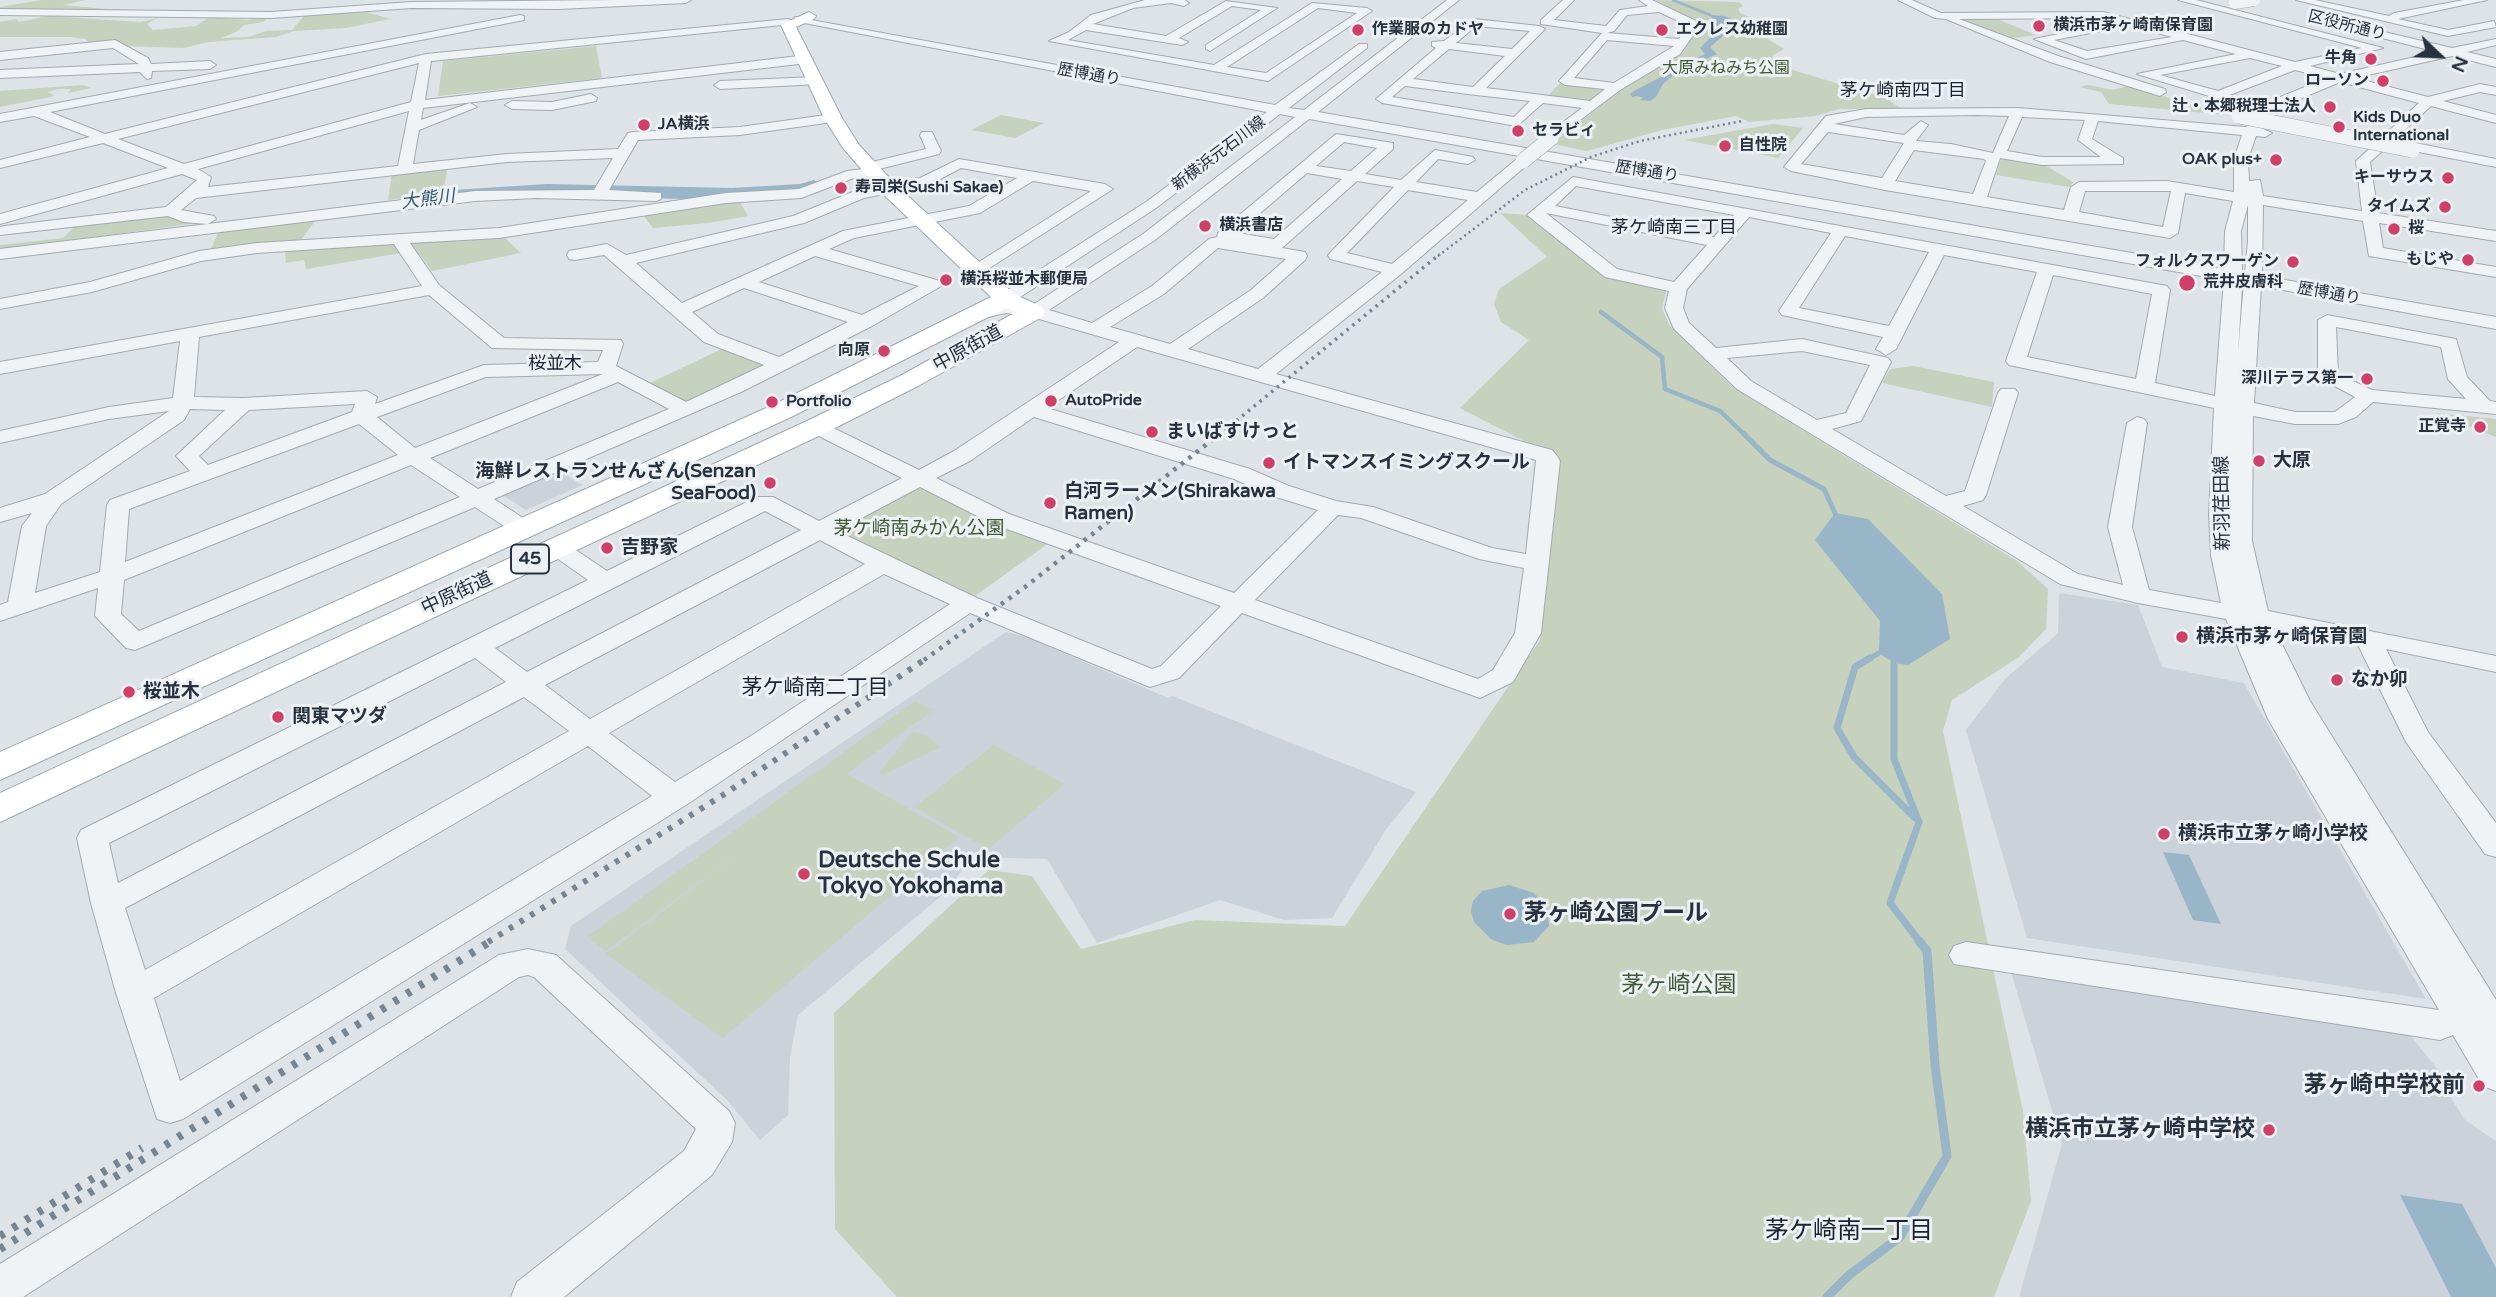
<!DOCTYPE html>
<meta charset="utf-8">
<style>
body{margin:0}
#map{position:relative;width:2496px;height:1297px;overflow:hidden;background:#dde3e7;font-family:"Varela Round",sans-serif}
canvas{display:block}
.north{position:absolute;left:2405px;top:21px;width:70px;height:70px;-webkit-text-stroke:5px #edf1f5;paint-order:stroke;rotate:113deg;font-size:19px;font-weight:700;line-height:28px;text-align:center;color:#27323e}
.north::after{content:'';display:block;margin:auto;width:24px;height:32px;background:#27323e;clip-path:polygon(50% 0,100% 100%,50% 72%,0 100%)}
</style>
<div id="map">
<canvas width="2496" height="1297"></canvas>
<div class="north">N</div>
</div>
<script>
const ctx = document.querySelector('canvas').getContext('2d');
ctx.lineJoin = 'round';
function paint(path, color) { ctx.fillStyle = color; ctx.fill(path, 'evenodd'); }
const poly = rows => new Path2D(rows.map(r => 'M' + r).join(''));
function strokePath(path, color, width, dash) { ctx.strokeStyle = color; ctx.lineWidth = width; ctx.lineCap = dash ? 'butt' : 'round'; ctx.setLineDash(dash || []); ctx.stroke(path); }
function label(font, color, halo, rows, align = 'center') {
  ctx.font = font + ' "Varela Round","Noto Sans JP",sans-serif'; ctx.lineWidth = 6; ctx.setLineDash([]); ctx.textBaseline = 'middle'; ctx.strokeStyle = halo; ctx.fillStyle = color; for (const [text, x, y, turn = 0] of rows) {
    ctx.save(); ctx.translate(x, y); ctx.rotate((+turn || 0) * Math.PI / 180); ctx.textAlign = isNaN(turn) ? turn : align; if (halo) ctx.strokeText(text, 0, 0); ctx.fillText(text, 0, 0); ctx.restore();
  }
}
paint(poly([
 [558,470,583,485,526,510,502,495],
 [2059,593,2138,605,2162,667,2244,683,2426,999,2027,938,1966,730,2005,679,2058,633],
 [1006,632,1024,636,1168,698,1172,696,1416,792,1385,831,1332,918,1284,920,1220,900,1097,943,1047,859,972,857,946,892,798,1015,790,1057,788,1115,760,1140,728,1101,565,949,571,926],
 [2011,972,2410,1035,2447,1081,2440,1081,2465,1120,2496,1141,2496,1297,2019,1297,2062,1144]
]), '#cbd2d9');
paint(poly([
 [42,0,86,0,62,5,118,10,0,11,0,7],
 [1656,0,1739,2,1743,6,1738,9,1740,13,1768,25,1763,36,1784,49,1772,56,1779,66,1883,97,1901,108,1839,109,1815,116,1749,122,1736,116,1662,130,1587,151,1552,144,1624,87,1679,52,1699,26],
 [363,11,390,19,346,28,294,31,276,37,208,42,184,48,93,45,85,39,70,37,0,37,0,22,16,19,19,22,48,16,141,22,158,18,147,24,153,30,196,26,209,17,248,20,271,16,263,22,244,25,236,32,221,38,249,37,266,31,292,30,305,15],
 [1990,16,2036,35,2006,39,1951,18],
 [596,46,602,78,438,96,443,61],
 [1561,82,1606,88,1589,103,1547,97],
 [83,85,92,88,68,93,71,89,58,89,47,92,54,95,50,97,0,107,0,91],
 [2089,85,2112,90,2129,86,2228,115,2109,104,2101,92,2079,87],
 [1001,115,1044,123,1015,138,971,130],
 [1773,124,1803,128,1778,158,1684,140],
 [2001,159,2043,164,2073,182,2070,187,1996,175],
 [448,166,443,193,388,200,392,173],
 [738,199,748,216,708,223,653,228,642,214],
 [1500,213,1528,215,1605,277,1662,288,1666,291,1662,309,1670,326,1734,388,2017,561,2048,589,2046,629,2019,657,1952,700,1943,731,2023,1111,2031,1201,1994,1297,897,1297,835,1229,834,1013,989,870,1032,876,1081,949,1195,920,1345,926,1540,640,1557,463,1549,454,1460,408,1529,340,1501,322,1494,304,1499,289,1547,257],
 [161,214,204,222,0,250,0,245,63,238,77,224],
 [318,217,299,243,211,249,219,231],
 [502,235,521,253,432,271,410,242],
 [394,244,401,253,306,269,304,260,286,263,285,249],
 [724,348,770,366,687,404,648,384],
 [1913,366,1994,382,1992,407,1882,383,1890,369],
 [2435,413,2496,419,2496,437],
 [916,485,1049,543,975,596,831,531],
 [915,701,933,710,847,774,959,837,723,1038,606,954,754,842,606,951,587,937],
 [912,732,926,735,941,747,883,775,879,773],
 [994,745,1065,784,988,849,915,807]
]), '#c6d1be');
paint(poly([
 [1710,15,1724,16,1734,20,1736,25,1710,47,1717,54,1677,72,1663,84,1656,97,1650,101,1640,100,1643,98,1637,96,1632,97,1630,94,1634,91,1705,54,1700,48,1719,29],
 [1835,513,1868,519,1942,594,1950,639,1908,665,1894,663,1879,653,1880,621,1815,540],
 [2163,852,2189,855,2221,924,2193,920],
 [1509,885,1534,893,1547,906,1549,926,1534,942,1507,945,1492,940,1474,922,1471,911,1473,901,1482,891],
 [2400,1195,2462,1204,2496,1268,2496,1297,2451,1297]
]), '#98b6c8');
strokePath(poly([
 [1673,0,1710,15]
]), '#98b6c8', 2.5);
strokePath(poly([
 [1601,312,1662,357,1665,389,1720,411,1745,435]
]), '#98b6c8', 4.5);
strokePath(poly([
 [1743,433,1770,460,1824,489,1835,513],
 [1867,660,1879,653]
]), '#98b6c8', 5);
strokePath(poly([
 [1870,658,1855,667,1837,728,1854,757,1915,818],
 [1894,663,1894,759,1919,822,1890,903,1920,942]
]), '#98b6c8', 7);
strokePath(poly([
 [1827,1297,1849,1275,1900,1237,1947,1156,1935,1065,1927,951,1919,941]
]), '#98b6c8', 9);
paint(poly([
 [814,180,825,186,810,195,732,200,547,196,453,202,442,196,453,190,547,184,732,188,800,184,814,180]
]), '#98b6c8');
const minor = poly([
 [618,0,691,0,686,3,559,9,411,8,271,18,0,15,0,9,271,12,411,2,618,0],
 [1145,0,1185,0,1189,3,1184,6,1171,3,1133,8,1093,24,1166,36,1226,1,1277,8,1210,51,1206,49,1206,45,1261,10,1232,6,1179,38,1188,42,1182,45,1086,30,1068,40,1214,65,1312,3,1367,8,1372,11,1268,81,1049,41,1069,32,1091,15,1145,0],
 [1318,8,1357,13,1266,73,1227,67,1318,8],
 [1447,0,1459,0,1318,112,2224,269,2225,231,2233,201,2185,193,2178,233,2170,238,1885,190,1791,171,1784,167,1826,116,1866,109,2018,108,2246,127,2278,98,2327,78,2295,70,2219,99,2137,74,2236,54,2183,40,2086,59,2034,39,2113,23,2117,24,2117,28,2054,40,2087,51,2172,37,2103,18,1959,19,2058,56,2165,89,2166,92,2160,96,2050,62,1946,19,1935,18,1898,0,1912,0,1941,13,2103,12,2295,62,2362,48,2178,0,2196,0,2383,48,2310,66,2340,74,2437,52,2355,31,2355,27,2359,26,2452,48,2496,39,2496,45,2467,52,2496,59,2496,67,2452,56,2355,78,2428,97,2480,84,2496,87,2496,95,2480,92,2443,101,2496,115,2496,123,2431,106,2395,139,2496,159,2496,167,2388,146,2370,162,2378,213,2496,231,2496,241,2379,223,2383,248,2496,267,2496,277,2369,256,2363,221,2263,205,2262,276,2496,317,2496,329,2261,286,2254,403,2295,412,2335,412,2355,397,2318,377,2318,320,2327,315,2456,339,2467,377,2490,401,2496,402,2496,414,2373,402,2356,417,2338,424,2295,424,2253,416,2252,541,2268,611,2496,656,2496,672,2386,649,2428,732,2496,823,2496,857,2485,854,2406,742,2357,643,2274,628,2310,701,2496,1000,2496,1091,2483,1086,2453,1035,2440,1040,1954,964,1949,955,1954,946,1966,942,2439,1010,2268,719,2226,619,2138,603,2060,584,1737,389,1674,329,1665,308,1669,291,1605,277,1527,215,1573,177,2167,286,2170,290,2155,383,2215,396,2224,280,1309,119,1155,240,1049,310,1092,323,1152,286,1209,239,1217,237,1218,233,1336,134,1393,143,1393,149,1365,174,1401,180,1435,150,1473,157,1475,160,1468,164,1438,159,1416,182,1477,192,1518,158,1528,158,1528,164,1401,274,1276,374,1552,450,1557,456,1560,461,1541,633,1513,682,1480,698,1242,613,1179,678,1150,687,970,613,686,805,183,1119,170,1123,157,1119,116,993,91,903,77,838,81,830,588,580,548,552,544,547,548,542,564,542,607,571,757,497,773,497,819,521,902,478,809,431,806,427,809,423,823,423,919,470,954,451,1119,342,1032,317,1006,313,975,320,966,315,969,311,1002,303,997,299,1000,295,1146,202,1267,112,799,22,795,21,795,17,1275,105,1359,44,1367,44,1367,48,1289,108,1304,110,1447,0],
 [2250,58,2282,66,2218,91,2160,75,2250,58],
 [2340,82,2419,103,2356,161,2362,211,2263,196,2260,180,2249,181,2248,159,2256,136,2265,137,2272,133,2261,128,2288,104,2340,82],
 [1280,114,1295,117,1143,234,1031,306,1011,303,1156,208,1280,114],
 [1977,115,2009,116,1993,153,1951,144,1916,141,1928,125,1921,121,1904,135,1834,124,1866,117,1977,115],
 [2022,117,2085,120,2078,140,2101,157,2042,157,2007,151,2022,117],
 [2098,121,2242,135,2234,159,2234,192,2167,181,2079,182,2071,187,2064,210,1987,197,2000,158,2042,165,2123,164,2123,158,2092,139,2098,121],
 [1828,132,1904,143,1882,178,1801,164,1828,132],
 [1344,142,1377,148,1351,171,1316,166,1344,142],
 [1914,150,1984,159,1986,161,1973,194,1895,181,1914,150],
 [1307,173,1342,179,1274,239,1237,233,1307,173],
 [1357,181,1394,187,1328,255,1330,259,1382,272,1258,369,1188,349,1263,298,1305,260,1307,256,1305,252,1282,248,1357,181],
 [1576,186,1734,215,1714,237,1555,206,1576,186],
 [1408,190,1468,200,1392,264,1347,253,1408,190],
 [2085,191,2171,191,2163,227,2079,212,2085,191],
 [2248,205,2248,241,2245,273,2242,272,2241,231,2248,205],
 [1546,213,1707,245,1674,282,1617,269,1546,213],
 [1749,217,1831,233,1779,311,1782,315,1883,337,1876,349,1886,355,1896,349,1944,255,2037,272,2006,361,2009,365,2214,408,2209,515,2211,555,2221,603,2149,590,2132,527,2147,423,2144,419,2137,417,2127,423,2108,527,2123,585,2078,574,1963,506,1983,500,1986,495,2018,393,2015,389,2001,389,1998,393,1965,491,1946,496,1832,429,1861,421,1891,362,1888,358,1802,339,1716,348,1689,323,1683,308,1687,289,1749,217],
 [1845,236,1929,252,1889,326,1799,308,1845,236],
 [1218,248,1286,259,1251,290,1170,344,1110,327,1164,294,1218,248],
 [2053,275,2152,294,2136,379,2027,357,2053,275],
 [2242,283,2244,283,2238,353,2242,286,2242,283],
 [2336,327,2441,347,2448,379,2466,399,2372,390,2338,374,2336,327],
 [1137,347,1536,460,1526,554,1492,548,1373,507,1336,501,1289,486,1250,469,1047,408,1137,347],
 [1802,351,1870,365,1846,413,1817,420,1751,381,1727,358,1802,351],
 [1034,417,1234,479,1273,496,1318,510,1234,593,1009,514,936,478,970,461,1034,417],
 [920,487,993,524,1221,606,1161,666,1152,669,977,598,837,531,920,487],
 [765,511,801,530,527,672,495,648,765,511],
 [1338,515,1361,518,1479,559,1524,568,1515,633,1493,670,1478,679,1255,600,1338,515],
 [820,540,865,564,590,719,545,685,820,540],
 [884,574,950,604,754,734,675,782,609,733,884,574],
 [475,658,506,682,118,883,109,843,475,658],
 [524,697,569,731,145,970,125,908,524,697],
 [588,746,652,796,180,1081,154,998,588,746],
 [1563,0,1574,0,1554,20,1606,26,1620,10,1648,6,1639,0,1652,0,1696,21,1699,27,1680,54,1620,90,1551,142,1546,141,1546,135,1582,108,1543,103,1517,126,1382,103,1376,99,1436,48,1432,46,1432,42,1444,41,1474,19,1539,26,1545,29,1486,88,1590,101,1605,89,1565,85,1559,81,1602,33,1541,24,1541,20,1563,0],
 [1659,12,1687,25,1679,39,1607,33,1614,31,1627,15,1659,12],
 [1476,26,1530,31,1512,49,1456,43,1476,26],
 [1607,40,1674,46,1614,83,1574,78,1607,40],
 [1449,49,1505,56,1473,87,1413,79,1449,49],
 [1405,86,1476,95,1530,101,1514,117,1392,97,1405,86],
 [2296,0,2315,0,2389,16,2394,13,2464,0,2487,0,2398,19,2448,30,2494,21,2496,27,2448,36,2296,0],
 [520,15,524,16,524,20,50,112,105,134,426,54,788,19,794,22,792,24,431,61,425,100,807,55,813,59,807,63,423,108,421,120,470,103,477,107,419,130,413,164,507,154,618,149,628,133,633,132,740,127,833,114,840,118,833,122,740,135,638,140,609,190,661,193,661,199,656,201,536,198,475,201,0,259,0,249,208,224,183,222,168,216,0,235,0,227,5,226,166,207,197,180,182,174,0,224,0,214,168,168,103,143,0,168,0,160,90,137,34,116,0,122,0,114,520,15],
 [419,63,411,102,184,164,118,139,419,63],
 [409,111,398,166,208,187,211,177,198,169,409,111],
 [613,158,594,190,475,191,208,224,216,219,214,216,181,210,196,198,507,162,613,158],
 [115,40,148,58,151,64,210,61,216,65,210,69,152,71,151,78,147,79,140,72,0,78,0,70,139,64,113,48,0,60,0,52,115,40],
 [816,77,822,81,820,84,720,89,714,85,720,81,816,77],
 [591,94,597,98,596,101,552,110,512,109,505,105,512,101,552,102,591,94],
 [922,132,932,132,941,151,939,154,879,169,879,175,854,178,801,198,726,203,499,238,410,243,439,285,504,338,621,340,623,344,616,366,686,402,764,365,704,342,604,255,575,260,569,259,567,255,569,251,607,244,626,255,793,216,855,191,920,178,959,159,1105,184,1113,189,977,276,968,271,971,267,1091,191,1033,181,980,213,854,238,829,249,940,281,943,285,872,326,741,392,494,499,529,522,533,527,529,532,513,532,475,507,135,650,126,648,95,616,98,588,0,621,0,605,8,602,22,526,32,513,0,522,0,508,45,494,169,411,109,419,0,443,0,431,109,407,173,398,180,341,0,374,0,362,422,286,394,244,257,253,201,261,92,292,0,309,0,299,90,282,199,251,257,243,499,228,726,193,799,189,847,171,863,169,864,164,926,149,920,135,922,132],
 [961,168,1017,178,969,206,843,231,682,303,636,263,804,223,864,198,929,185,961,168],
 [815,256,919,286,862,315,759,282,815,256],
 [744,288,848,322,779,357,718,334,692,312,744,288],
 [429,295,492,348,603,350,598,362,484,365,375,404,377,397,367,391,243,398,194,397,199,337,429,295],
 [603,374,415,448,377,417,486,377,603,374],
 [618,382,669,409,478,489,430,458,618,382],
 [355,404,352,412,208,465,199,456,249,410,355,404],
 [190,409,225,410,176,456,190,471,110,500,107,505,100,572,35,593,46,526,61,504,184,420,190,409],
 [359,424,398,455,125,562,129,509,359,424],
 [411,465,460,497,139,631,121,614,124,580,411,465],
 [528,949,556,955,729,1111,735,1123,732,1142,712,1175,564,1297,511,1297,517,1282,684,1151,696,1129,534,977,528,975,519,977,23,1297,0,1297,0,1264,499,955,528,949]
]);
const major = poly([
 [809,12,816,16,814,19,796,27,842,118,859,145,896,185,1014,294,1042,307,1045,312,1042,317,918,386,825,433,0,822,0,793,807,421,900,376,1016,312,1006,308,791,417,0,780,0,752,773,405,991,297,882,193,843,148,824,118,781,25,809,12]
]);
strokePath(minor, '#a3aab1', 2);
strokePath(major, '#9da9b3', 2);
paint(minor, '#f0f3f6');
paint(major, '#fff');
strokePath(poly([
 [1438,256,1525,190,1591,157,1640,141,1742,121]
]), '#778491', 2.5, [2, 3.5]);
strokePath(poly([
 [1219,435,1440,254]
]), '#778491', 3.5, [2.5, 5]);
strokePath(poly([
 [924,660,1025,587,1221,433]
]), '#778491', 4.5, [3.5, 6]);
strokePath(poly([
 [488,942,723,795,927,658]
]), '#778491', 6, [4.5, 8]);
strokePath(poly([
 [0,1236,142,1148],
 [0,1249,491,941]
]), '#778491', 8, [5, 10]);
const minorBridgeFar1 = poly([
 [2235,3,2254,0]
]);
const minorBridge = poly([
 [2239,116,2412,150],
 [1523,161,1551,138]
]);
strokePath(minorBridgeFar1, '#a3aab1', 13, []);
strokePath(minorBridge, '#a3aab1', 16, []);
strokePath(minorBridgeFar1, '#f0f3f6', 12);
strokePath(minorBridge, '#f0f3f6', 15);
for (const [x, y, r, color] of [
 [2039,26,7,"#cf4069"],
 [1358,30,7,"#cf4069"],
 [1662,30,7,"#cf4069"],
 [2371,59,7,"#cf4069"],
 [2383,81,7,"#cf4069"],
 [2330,107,7,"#cf4069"],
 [644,125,7,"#cf4069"],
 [2339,127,7,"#cf4069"],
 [1518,131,7,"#cf4069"],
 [1725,146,7,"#cf4069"],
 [2276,160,7,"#cf4069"],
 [2448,178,7,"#cf4069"],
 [841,188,7,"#cf4069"],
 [2445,207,7,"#cf4069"],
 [1205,226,7,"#cf4069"],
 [2394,229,7,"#cf4069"],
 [2468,260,7,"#cf4069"],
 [2293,262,7,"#cf4069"],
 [946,280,7,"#cf4069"],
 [2187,283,9,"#cf4069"],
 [884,351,7,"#cf4069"],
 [2367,379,7,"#cf4069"],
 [1051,401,7,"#cf4069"],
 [772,402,7,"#cf4069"],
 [2480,427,7,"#cf4069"],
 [1152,432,7,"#cf4069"],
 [2259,461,7,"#cf4069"],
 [1269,463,7,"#cf4069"],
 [770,483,7,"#cf4069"],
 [1050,503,7,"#cf4069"],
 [607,548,7,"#cf4069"],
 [2182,637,7,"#cf4069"],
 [2337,680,7,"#cf4069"],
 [129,692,7,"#cf4069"],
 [278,717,7,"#cf4069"],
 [2164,834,7,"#cf4069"],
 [804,874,7,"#cf4069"],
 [1510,914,7,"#cf4069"],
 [2479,1086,7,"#cf4069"],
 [2269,1130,7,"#cf4069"]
]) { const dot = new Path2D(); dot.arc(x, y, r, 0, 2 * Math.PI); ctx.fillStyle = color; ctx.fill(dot); strokePath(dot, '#edf1f5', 2.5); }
label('bold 16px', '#27323e', '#edf1f5', [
 ["横浜市茅ヶ崎南保育園",2053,26],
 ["作業服のカドヤ",1372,30],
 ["エクレス幼稚園",1676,30],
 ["牛角",2357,59,"right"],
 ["ローソン",2369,81,"right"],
 ["辻・本郷税理士法人",2316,107,"right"],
 ["Kids Duo",2353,118],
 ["International",2353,136],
 ["JA横浜",658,125],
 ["セラビィ",1532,131],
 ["自性院",1739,146],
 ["OAK plus+",2262,160,"right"],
 ["キーサウス",2434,178,"right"],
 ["寿司栄(Sushi Sakae)",855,188],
 ["タイムズ",2431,207,"right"],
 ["横浜書店",1219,226],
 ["桜",2408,229],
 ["もじや",2454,260,"right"],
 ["フォルクスワーゲン",2279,262,"right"],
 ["横浜桜並木郵便局",960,280],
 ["荒井皮膚科",2203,283],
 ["向原",870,351,"right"],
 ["深川テラス第一",2353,379,"right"],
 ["AutoPride",1065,401],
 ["Portfolio",786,402],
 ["正覚寺",2466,427,"right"]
], 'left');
label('16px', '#27323e', '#edf1f5', [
 ["区役所通り",2347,26,14],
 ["歴博通り",1089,75,10],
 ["新横浜元石川線",1219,154,-37],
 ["歴博通り",1647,172,9],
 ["歴博通り",2329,294,10]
]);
label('16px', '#405a34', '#edf1f5', [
 ["大原みねみち公園",1726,69]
]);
label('18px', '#19232f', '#edf1f5', [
 ["茅ケ崎南四丁目",1903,91],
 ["茅ケ崎南三丁目",1674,228],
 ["桜並木",555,364]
]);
label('italic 18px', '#315772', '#edf1f5', [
 ["大熊川",428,200,-7]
]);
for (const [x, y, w] of [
 [530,559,38]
]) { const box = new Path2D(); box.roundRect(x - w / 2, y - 14.5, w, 29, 5); ctx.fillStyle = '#edf1f5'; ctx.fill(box); strokePath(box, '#27323e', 2); }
label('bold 18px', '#27323e', null, [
 ["45",530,559]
]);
label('19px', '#27323e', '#edf1f5', [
 ["中原街道",968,349,-29],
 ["新羽荏田線",2223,503,-91],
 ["中原街道",457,594,-25]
]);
label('bold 19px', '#27323e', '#edf1f5', [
 ["まいばすけっと",1166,432],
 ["大原",2273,461],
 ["イトマンスイミングスクール",1283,463],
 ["海鮮レストランせんざん(Senzan",756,472,"right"],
 ["SeaFood)",756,494,"right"],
 ["白河ラーメン(Shirakawa",1064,492],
 ["Ramen)",1064,514],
 ["吉野家",621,548],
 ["横浜市茅ヶ崎保育園",2196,637],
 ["なか卯",2351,680],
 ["桜並木",143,692],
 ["関東マツダ",292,717],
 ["横浜市立茅ヶ崎小学校",2178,834]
], 'left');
label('19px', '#405a34', '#edf1f5', [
 ["茅ケ崎南みかん公園",919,529]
]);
label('21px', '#19232f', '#edf1f5', [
 ["茅ケ崎南二丁目",815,688]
]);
label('bold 23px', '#27323e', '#edf1f5', [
 ["Deutsche Schule",818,861],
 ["Tokyo Yokohama",818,887],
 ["茅ヶ崎公園プール",1524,914],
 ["茅ヶ崎中学校前",2465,1086,"right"],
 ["横浜市立茅ヶ崎中学校",2255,1130,"right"]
], 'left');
label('23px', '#405a34', '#edf1f5', [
 ["茅ヶ崎公園",1679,986]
]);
label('24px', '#19232f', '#edf1f5', [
 ["茅ケ崎南一丁目",1849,1232]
]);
</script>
